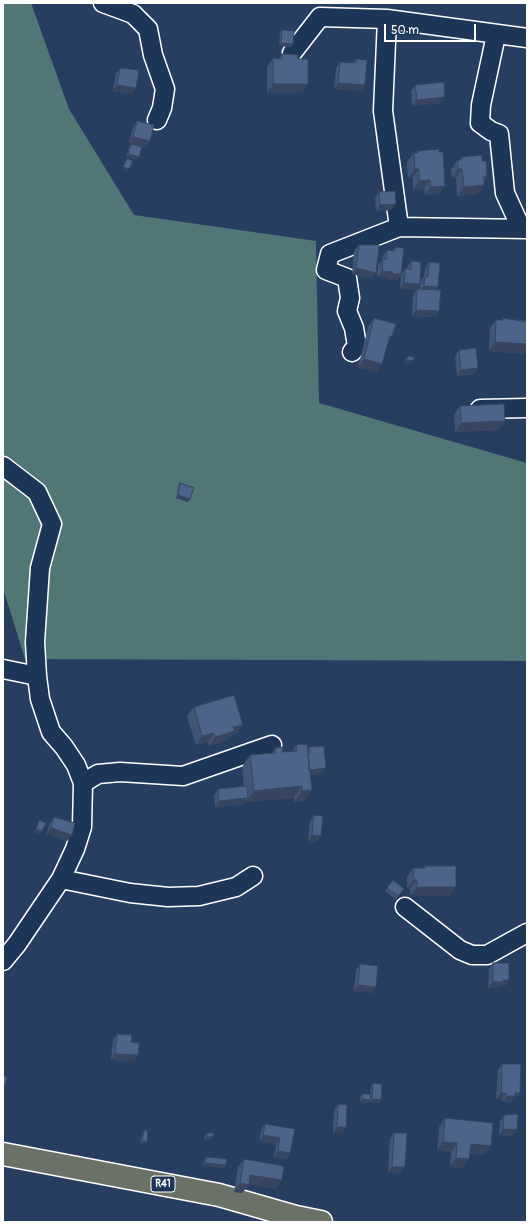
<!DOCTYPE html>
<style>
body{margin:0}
#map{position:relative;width:530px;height:1225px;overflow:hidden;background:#273e61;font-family:Pangolin,sans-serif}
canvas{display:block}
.frame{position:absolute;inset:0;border:4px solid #fff;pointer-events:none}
.scale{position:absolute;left:384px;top:24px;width:92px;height:18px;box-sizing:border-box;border:2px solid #fff;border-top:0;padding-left:5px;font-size:12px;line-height:14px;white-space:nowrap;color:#fff;-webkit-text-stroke:3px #1d3557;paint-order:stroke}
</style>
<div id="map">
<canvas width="530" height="1225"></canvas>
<div class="frame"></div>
<div class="scale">50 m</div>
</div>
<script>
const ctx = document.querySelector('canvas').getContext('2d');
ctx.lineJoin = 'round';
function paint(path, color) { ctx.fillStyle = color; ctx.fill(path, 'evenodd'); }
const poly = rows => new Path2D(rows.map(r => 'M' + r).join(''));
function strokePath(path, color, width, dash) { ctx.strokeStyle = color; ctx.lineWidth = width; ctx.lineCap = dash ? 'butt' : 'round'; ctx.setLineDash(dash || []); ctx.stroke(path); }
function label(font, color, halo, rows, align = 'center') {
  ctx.font = font + ' Pangolin,sans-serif'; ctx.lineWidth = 3; ctx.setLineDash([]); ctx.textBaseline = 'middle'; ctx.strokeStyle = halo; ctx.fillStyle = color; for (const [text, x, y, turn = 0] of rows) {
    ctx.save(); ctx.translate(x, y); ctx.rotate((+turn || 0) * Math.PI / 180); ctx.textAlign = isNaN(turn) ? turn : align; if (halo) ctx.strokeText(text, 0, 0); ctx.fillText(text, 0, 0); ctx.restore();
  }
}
paint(poly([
 [3,3,31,3,69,109,134,215,316,241,319,403,527,463,527,661,25,659,3,588]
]), '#527576');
const minor = poly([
 [103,3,133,14,148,29,153,55,165,89,162,108,157,120],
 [387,19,383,111,399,227],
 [496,35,481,105,480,123,491,131,499,134,505,193,521,228],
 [292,53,320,17,387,19,527,38],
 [352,352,357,346,354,328,347,311,350,298,347,278,326,270,330,254,399,227,527,229],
 [480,409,527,408],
 [3,466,37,492,52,524,40,568,35,642,37,676,40,699,51,732,64,747,76,765,83,783],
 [3,669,37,676],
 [61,879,130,893,168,897,199,896,236,887,253,876],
 [405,907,460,950,472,955,487,955,527,933],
 [3,961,17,944,61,879,75,849,82,827,83,783,98,774,120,772,183,776,272,745]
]);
const major = poly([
 [3,1154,219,1195,296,1217,321,1222]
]);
strokePath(minor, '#fff', 21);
strokePath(major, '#fff', 25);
strokePath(minor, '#1d3557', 18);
strokePath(major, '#6a7166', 22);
paint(poly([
 [282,30,293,44,291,47,279,46,280,33],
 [282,54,298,59,302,93,267,93,267,67,273,58,279,59],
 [356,59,365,85,361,91,334,89,336,68,340,62,353,63],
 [120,68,132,94,113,91,116,73],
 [415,85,441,103,412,106,411,91],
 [137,121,146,147,129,143,133,127],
 [131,144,139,157,136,160,126,157,129,147],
 [418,151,438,195,425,195,424,189,413,190,413,177,408,178,407,162,414,153,416,153],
 [461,157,482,161,487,176,484,180,484,185,478,194,457,196,456,178,452,178,451,169,458,160,459,160],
 [379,192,392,210,376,211,375,198],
 [359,245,376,273,372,279,352,274,354,251],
 [395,247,401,274,405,269,407,269,407,267,411,261,420,284,416,290,400,289,401,275,397,280,388,280,388,278,377,277,378,265,382,260,383,256,387,250,393,251],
 [429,262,439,311,435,317,412,316,413,295,417,289,420,289,420,282,424,276,425,268],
 [374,318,392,336,388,343,376,372,358,368,368,327],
 [503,318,527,321,527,354,489,351,490,328,496,320,502,320],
 [459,350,478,368,474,374,457,376,455,356],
 [408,356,411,364,405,363,405,359],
 [460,406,505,421,498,430,455,432,454,415],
 [180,483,190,499,188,502,176,498,178,486],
 [194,707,243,725,236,733,232,735,228,740,209,746,208,742,196,745,187,716],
 [296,745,307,750,309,747,322,774,310,775,312,790,304,802,294,802,294,798,246,802,244,804,215,807,214,795,218,789,244,786,242,767,250,755,272,753,275,748,283,752,292,751],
 [314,815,317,842,308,841,310,821],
 [54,817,72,835,67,841,46,834,50,823],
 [425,866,450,896,410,895,410,889,407,888,407,877,413,868,423,868],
 [393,880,404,889,396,899,385,891],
 [493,963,509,980,505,986,500,986,498,988,488,988,489,969],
 [360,964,376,987,372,993,354,991,356,970],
 [117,1034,131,1042,134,1061,111,1060,113,1040],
 [502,1064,520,1093,516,1099,513,1099,511,1102,502,1102,502,1099,496,1099,498,1070],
 [373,1083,381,1100,379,1103,370,1102,370,1101,368,1103,360,1102,360,1097,362,1094,370,1094,371,1086],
 [338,1104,342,1133,333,1133,334,1110],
 [504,1115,513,1136,499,1135,500,1121],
 [445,1118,485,1155,470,1154,463,1168,450,1166,451,1152,437,1150,439,1127],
 [265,1124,295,1129,290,1153,286,1159,274,1157,276,1144,259,1141,261,1130],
 [144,1130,145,1145,140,1144,142,1133],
 [207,1133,213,1137,211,1140,205,1140,205,1136],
 [394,1133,405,1167,401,1173,388,1173,390,1139],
 [206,1157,226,1165,224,1168,203,1166,204,1160],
 [244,1159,276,1189,249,1184,242,1193,234,1192,238,1167]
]), '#435577');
paint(poly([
 [281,43,293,44,291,47,279,46],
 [338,83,365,85,361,91,334,89],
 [273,84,308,84,302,93,267,93],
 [117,85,136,88,132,94,113,91],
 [445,97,441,103,412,106,417,100],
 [133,137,150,141,146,147,129,143],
 [128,154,139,157,136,160,126,157],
 [123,167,129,169,127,172,121,170],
 [415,169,419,169,413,177,408,178],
 [458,169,462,169,456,178,452,178],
 [430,180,424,189,413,190,419,181],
 [484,185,478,194,457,196,464,187],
 [445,186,438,195,425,195,431,187],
 [396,204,392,210,376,211,380,205],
 [356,268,376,273,372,279,352,274],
 [382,271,393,272,388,278,377,277],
 [392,274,401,274,397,280,388,280],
 [404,283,420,284,416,290,400,289],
 [424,286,438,287,434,293,420,292],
 [416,310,439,311,435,317,412,316],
 [390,336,392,336,386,345],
 [495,342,527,344,527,354,489,351],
 [364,359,382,364,376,372,358,368],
 [407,360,413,361,411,364,405,363],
 [478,368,474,374,457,376,461,370],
 [505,421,498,430,455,432,461,423],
 [178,495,190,499,188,502,176,498],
 [243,725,236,733,232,735,228,740,209,746,215,737,233,727],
 [214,733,208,742,196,745,202,736],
 [326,768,322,774,304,776,308,770],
 [302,786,294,798,246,802,254,791],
 [312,790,304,802,294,802,302,791],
 [248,798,244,804,215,807,219,801],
 [51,828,72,835,67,841,46,834],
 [36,829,42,831,40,834,33,832],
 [312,835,321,836,317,842,308,841],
 [414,880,417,880,410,889,407,888],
 [417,887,456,887,450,896,410,895],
 [503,980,509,980,505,986,500,986,498,988,488,988,493,982],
 [358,985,376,987,372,993,354,991],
 [115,1054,138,1055,134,1061,111,1060],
 [501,1093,506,1093,502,1099,496,1099],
 [515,1093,520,1093,516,1099,513,1099,511,1102,502,1102,506,1096],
 [362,1099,370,1100,368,1103,360,1102],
 [372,1099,381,1100,379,1103,370,1102],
 [337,1127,346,1127,342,1133,333,1133],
 [503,1129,517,1130,513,1136,499,1135],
 [263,1135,280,1138,276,1144,259,1141],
 [207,1137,213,1137,211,1140,205,1140],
 [142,1141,147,1142,145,1145,140,1144],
 [443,1142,457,1143,451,1152,437,1150],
 [471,1144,491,1146,485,1155,465,1153],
 [278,1151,290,1153,286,1159,274,1157],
 [456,1158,469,1159,463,1168,450,1166],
 [205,1163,226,1165,224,1168,203,1166],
 [392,1167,405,1167,401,1173,388,1173],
 [250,1175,282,1180,276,1189,244,1184],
 [240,1183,249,1185,242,1193,234,1192]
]), '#374561');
const building = poly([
 [282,30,294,31,293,44,281,43,282,30],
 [282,54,298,55,298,59,308,59,308,84,273,84,273,58,282,59,282,54],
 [356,59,367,60,365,85,338,83,340,62,356,63,356,59],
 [120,68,139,70,136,88,117,85,120,68],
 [444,82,445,97,417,100,415,85,444,82],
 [137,121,154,125,150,141,133,137,137,121],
 [131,144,142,147,139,157,128,154,131,144],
 [439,149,439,152,443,152,445,186,431,187,430,180,419,181,419,169,415,169,414,153,418,153,418,151,439,149],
 [482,155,482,161,486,161,487,176,484,176,484,185,464,187,462,169,458,169,458,160,462,160,461,157,482,155],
 [127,158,133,161,129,169,123,167,127,158],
 [395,191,396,204,380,205,379,192,395,191],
 [359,245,379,245,376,273,356,268,359,245],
 [395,247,404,248,401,274,392,274,393,272,382,271,383,259,386,260,387,250,395,251,395,247],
 [411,261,421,262,420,284,404,283,405,269,411,269,411,261],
 [429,262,440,263,438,287,424,286,425,276,428,277,429,262],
 [417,289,441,290,439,311,416,310,417,289],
 [374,318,396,324,392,336,390,336,382,364,364,359,374,318],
 [503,318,527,322,527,344,495,342,496,320,503,320,503,318],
 [476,348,478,368,461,370,459,350,476,348],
 [408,356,414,357,413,361,407,360,408,356],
 [504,404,505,421,461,423,460,406,504,404],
 [180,483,194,488,190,499,178,495,180,483],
 [234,695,243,725,233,727,235,731,215,737,214,733,202,736,194,707,234,695],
 [307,744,312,790,302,791,302,786,254,791,250,755,276,753,275,748,282,747,283,752,297,751,296,745,307,744],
 [324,746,326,768,309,770,308,753,310,753,309,747,324,746],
 [247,786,248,798,219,801,218,789,247,786],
 [314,815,323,816,321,836,312,835,314,815],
 [54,817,75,823,72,835,51,828,54,817],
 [39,820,46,823,42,831,36,829,39,820],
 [425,866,456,866,456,887,417,887,417,880,414,880,413,868,425,868,425,866],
 [393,880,404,889,398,896,387,888,393,880],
 [493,963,509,963,509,980,503,980,503,982,493,982,493,963],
 [360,964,378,966,376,987,358,985,360,964],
 [117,1034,132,1035,131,1042,139,1043,138,1055,115,1054,117,1034],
 [502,1064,521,1064,520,1093,515,1093,515,1096,506,1096,506,1093,501,1093,502,1064],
 [3,1076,7,1077,5,1085,3,1084,3,1076],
 [373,1083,382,1084,381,1100,372,1099,373,1083],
 [362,1094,371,1094,370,1100,362,1099,362,1094],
 [338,1104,347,1105,346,1127,337,1127,338,1104],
 [518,1114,517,1130,503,1129,504,1115,518,1114],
 [445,1118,493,1123,491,1146,471,1144,469,1159,456,1158,457,1143,443,1142,445,1118],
 [265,1124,295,1129,290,1153,278,1151,280,1138,263,1135,265,1124],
 [144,1130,148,1131,147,1142,142,1141,144,1130],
 [207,1133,214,1133,213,1137,207,1137,207,1133],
 [394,1133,407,1133,405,1167,392,1167,394,1133],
 [206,1157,227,1159,226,1165,205,1163,206,1157],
 [244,1159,284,1166,282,1180,250,1175,249,1185,240,1183,244,1159]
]);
paint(building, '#4e638a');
strokePath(building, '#374561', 1);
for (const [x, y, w] of [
 [163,1184,24]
]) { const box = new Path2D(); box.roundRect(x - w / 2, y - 8, w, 16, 3); ctx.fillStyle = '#1d3557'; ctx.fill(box); strokePath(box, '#fff', 1); }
label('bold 10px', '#fff', null, [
 ["R41",163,1184]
]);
</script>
